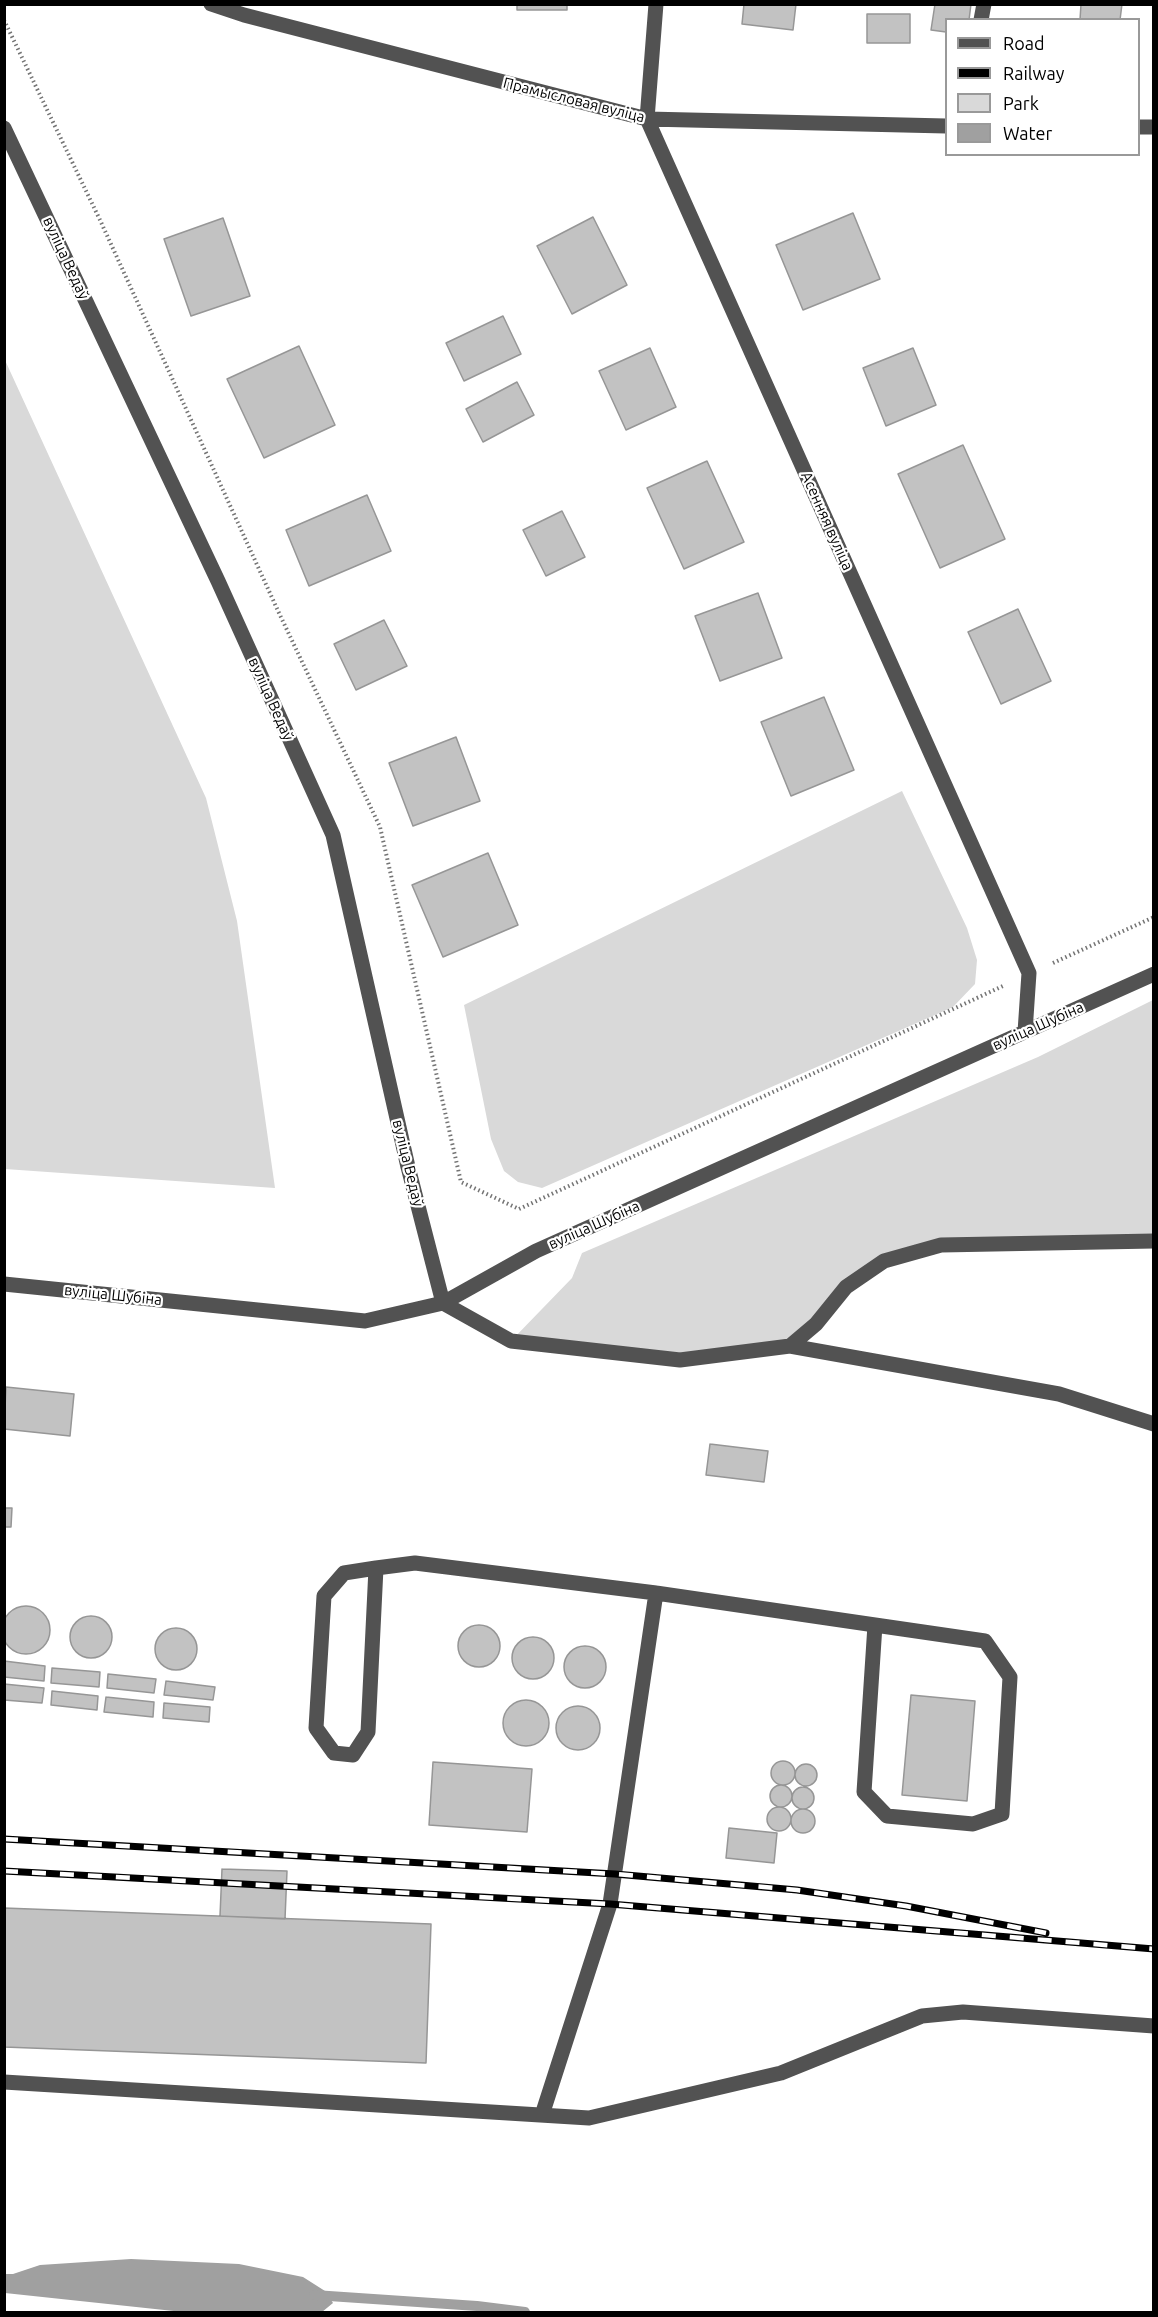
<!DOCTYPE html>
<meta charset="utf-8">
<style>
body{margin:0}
#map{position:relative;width:1158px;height:2317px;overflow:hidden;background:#fff;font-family:Ubuntu,sans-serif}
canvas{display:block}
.frame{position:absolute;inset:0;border:6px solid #000;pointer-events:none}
.legend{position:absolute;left:945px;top:18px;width:195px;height:138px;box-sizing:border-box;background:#fff;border:2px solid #999;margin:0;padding:8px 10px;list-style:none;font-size:18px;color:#000}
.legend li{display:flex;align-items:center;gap:12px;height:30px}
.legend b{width:30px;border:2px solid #999}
</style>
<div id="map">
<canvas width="1158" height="2317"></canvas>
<div class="frame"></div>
<ul class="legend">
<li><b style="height:8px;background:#525252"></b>Road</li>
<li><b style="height:8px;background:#000"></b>Railway</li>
<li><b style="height:16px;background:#d9d9d9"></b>Park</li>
<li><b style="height:16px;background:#a0a0a0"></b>Water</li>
</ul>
</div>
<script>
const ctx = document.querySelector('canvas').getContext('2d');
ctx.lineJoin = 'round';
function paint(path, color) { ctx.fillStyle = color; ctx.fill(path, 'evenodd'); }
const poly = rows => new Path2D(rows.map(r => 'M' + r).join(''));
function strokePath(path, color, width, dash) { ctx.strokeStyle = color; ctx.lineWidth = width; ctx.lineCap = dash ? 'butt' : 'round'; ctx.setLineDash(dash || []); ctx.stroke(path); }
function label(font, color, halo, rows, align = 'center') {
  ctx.font = font + ' Ubuntu,sans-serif'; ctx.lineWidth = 4.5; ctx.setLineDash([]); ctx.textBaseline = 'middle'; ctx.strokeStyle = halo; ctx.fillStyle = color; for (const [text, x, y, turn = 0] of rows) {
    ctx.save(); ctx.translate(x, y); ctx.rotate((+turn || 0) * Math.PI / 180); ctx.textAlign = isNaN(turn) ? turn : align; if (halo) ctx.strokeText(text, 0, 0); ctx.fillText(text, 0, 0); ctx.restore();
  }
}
paint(poly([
 [4,358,206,798,237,921,275,1188,5,1169],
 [902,791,967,928,977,960,975,984,953,1007,542,1188,518,1182,504,1171,491,1139,464,1005],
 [1153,1000,1153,1241,941,1245,884,1261,790,1346,680,1360,511,1341,572,1278,582,1253,1038,1057]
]), '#d9d9d9');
paint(poly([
 [131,2259,239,2264,303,2277,325,2291,333,2303,322,2312,183,2312,5,2293,5,2274,13,2274,40,2265]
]), '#a0a0a0');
strokePath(poly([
 [314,2295,477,2306,525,2312]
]), '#a0a0a0', 10);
const building = poly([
 [517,4,567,4,567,10,517,10,517,4],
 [744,4,796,4,793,30,742,24,744,4],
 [935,4,971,4,969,20,946,20,946,32,931,30,935,4],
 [1081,4,1122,4,1120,20,1080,20,1081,4],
 [867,14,910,14,910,43,867,43,867,14],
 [853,213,880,279,803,310,776,245,853,213],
 [593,217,627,285,572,314,537,246,593,217],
 [223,218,250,296,191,316,164,239,223,218],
 [503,316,521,354,464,381,446,343,503,316],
 [299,346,335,425,264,458,227,379,299,346],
 [650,348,676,407,626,430,599,371,650,348],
 [913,348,936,405,886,426,863,368,913,348],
 [517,382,534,415,483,442,466,409,517,382],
 [963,445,1005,539,940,568,898,474,963,445],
 [707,461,744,542,684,569,647,488,707,461],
 [367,495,391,551,309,586,286,530,367,495],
 [562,511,585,557,546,576,523,530,562,511],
 [758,593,782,658,720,681,695,616,758,593],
 [1018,609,1051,681,1001,704,968,632,1018,609],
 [384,620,407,666,356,690,334,644,384,620],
 [824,697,854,770,791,796,761,722,824,697],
 [456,737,480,801,413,826,389,763,456,737],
 [488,853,518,925,443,957,412,885,488,853],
 [6,1387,74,1394,70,1436,4,1429,6,1387],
 [710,1444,768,1451,764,1482,706,1475,710,1444],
 [4,1508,12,1508,11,1527,4,1527,4,1508],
 '2 1630a24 24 0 1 1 48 0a24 24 0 1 1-48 0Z',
 '70 1637a21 21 0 1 1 42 0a21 21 0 1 1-42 0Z',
 '458 1646a21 21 0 1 1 42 0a21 21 0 1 1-42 0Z',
 '155 1649a21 21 0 1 1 42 0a21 21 0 1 1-42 0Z',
 '512 1658a21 21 0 1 1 42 0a21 21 0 1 1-42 0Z',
 '564 1667a21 21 0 1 1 42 0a21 21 0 1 1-42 0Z',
 [4,1661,45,1666,44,1681,4,1677,4,1661],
 [52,1668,100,1672,99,1687,51,1683,52,1668],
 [108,1674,156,1679,154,1693,107,1688,108,1674],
 [166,1681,215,1687,213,1700,164,1695,166,1681],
 [4,1684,44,1688,42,1703,4,1700,4,1684],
 [52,1691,98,1696,97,1710,51,1705,52,1691],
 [911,1695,975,1701,967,1801,902,1795,911,1695],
 [106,1697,154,1702,153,1717,104,1712,106,1697],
 '503 1723a23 23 0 1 1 46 0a23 23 0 1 1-46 0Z',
 [164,1703,210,1707,209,1722,163,1718,164,1703],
 '556 1728a22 22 0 1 1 44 0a22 22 0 1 1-44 0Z',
 '771 1773a12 12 0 1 1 24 0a12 12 0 1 1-24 0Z',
 [433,1762,532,1769,527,1832,429,1825,433,1762],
 '795 1775a11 11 0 1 1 22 0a11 11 0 1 1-22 0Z',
 '770 1796a11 11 0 1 1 22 0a11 11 0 1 1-22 0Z',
 '792 1798a11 11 0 1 1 22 0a11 11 0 1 1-22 0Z',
 '767 1819a12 12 0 1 1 24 0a12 12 0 1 1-24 0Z',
 '791 1821a12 12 0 1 1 24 0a12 12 0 1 1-24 0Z',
 [729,1828,777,1833,774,1863,726,1858,729,1828],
 [222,1869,287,1871,285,1919,220,1916,222,1869],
 [4,1908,431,1924,426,2063,4,2047,4,1908]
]);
paint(building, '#c2c2c2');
strokePath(building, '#969696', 1.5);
strokePath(poly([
 [4,20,100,220,279,613,380,827,461,1182,519,1209,1003,986],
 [1053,963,1154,917]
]), '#747474', 4, [1.5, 3]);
strokePath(poly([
 [211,4,244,15,647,119,946,126],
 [656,4,647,119,1029,973,1025,1032],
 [981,20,984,4],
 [1138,127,1154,127],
 [4,128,218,581,333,835,408,1167,443,1303],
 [4,1284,365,1321,443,1303,536,1251,1154,974],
 [443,1303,511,1341,680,1360,790,1346,1059,1394,1154,1424],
 [790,1346,816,1324,846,1287,884,1261,941,1245,1154,1241],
 [376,1568,368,1732,353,1755,334,1753,316,1728,324,1596,344,1573,376,1568,415,1563,656,1593,875,1625,985,1641,1010,1677,1002,1814,973,1824,887,1816,864,1792,875,1625],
 [4,2082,589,2118,781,2073,922,2016,963,2012,1154,2026],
 [542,2115,610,1904,656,1593]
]), '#525252', 15);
const rail = poly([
 [4,1839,615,1874,797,1890,906,1906,1046,1933],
 [4,1871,610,1904,1154,1949]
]);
strokePath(rail, '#000', 7);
strokePath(rail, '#fff', 4.5, [14]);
label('15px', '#000', '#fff', [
 ["Прамысловая вуліца",574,100,14],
 ["вуліца Ведаў",66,258,65],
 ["Асенняя вуліца",827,521,66],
 ["вуліца Ведаў",271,699,66],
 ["вуліца Шубіна",1038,1026,-24],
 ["вуліца Ведаў",408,1163,76],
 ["вуліца Шубіна",594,1225,-24],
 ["вуліца Шубіна",113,1295,6]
]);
</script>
